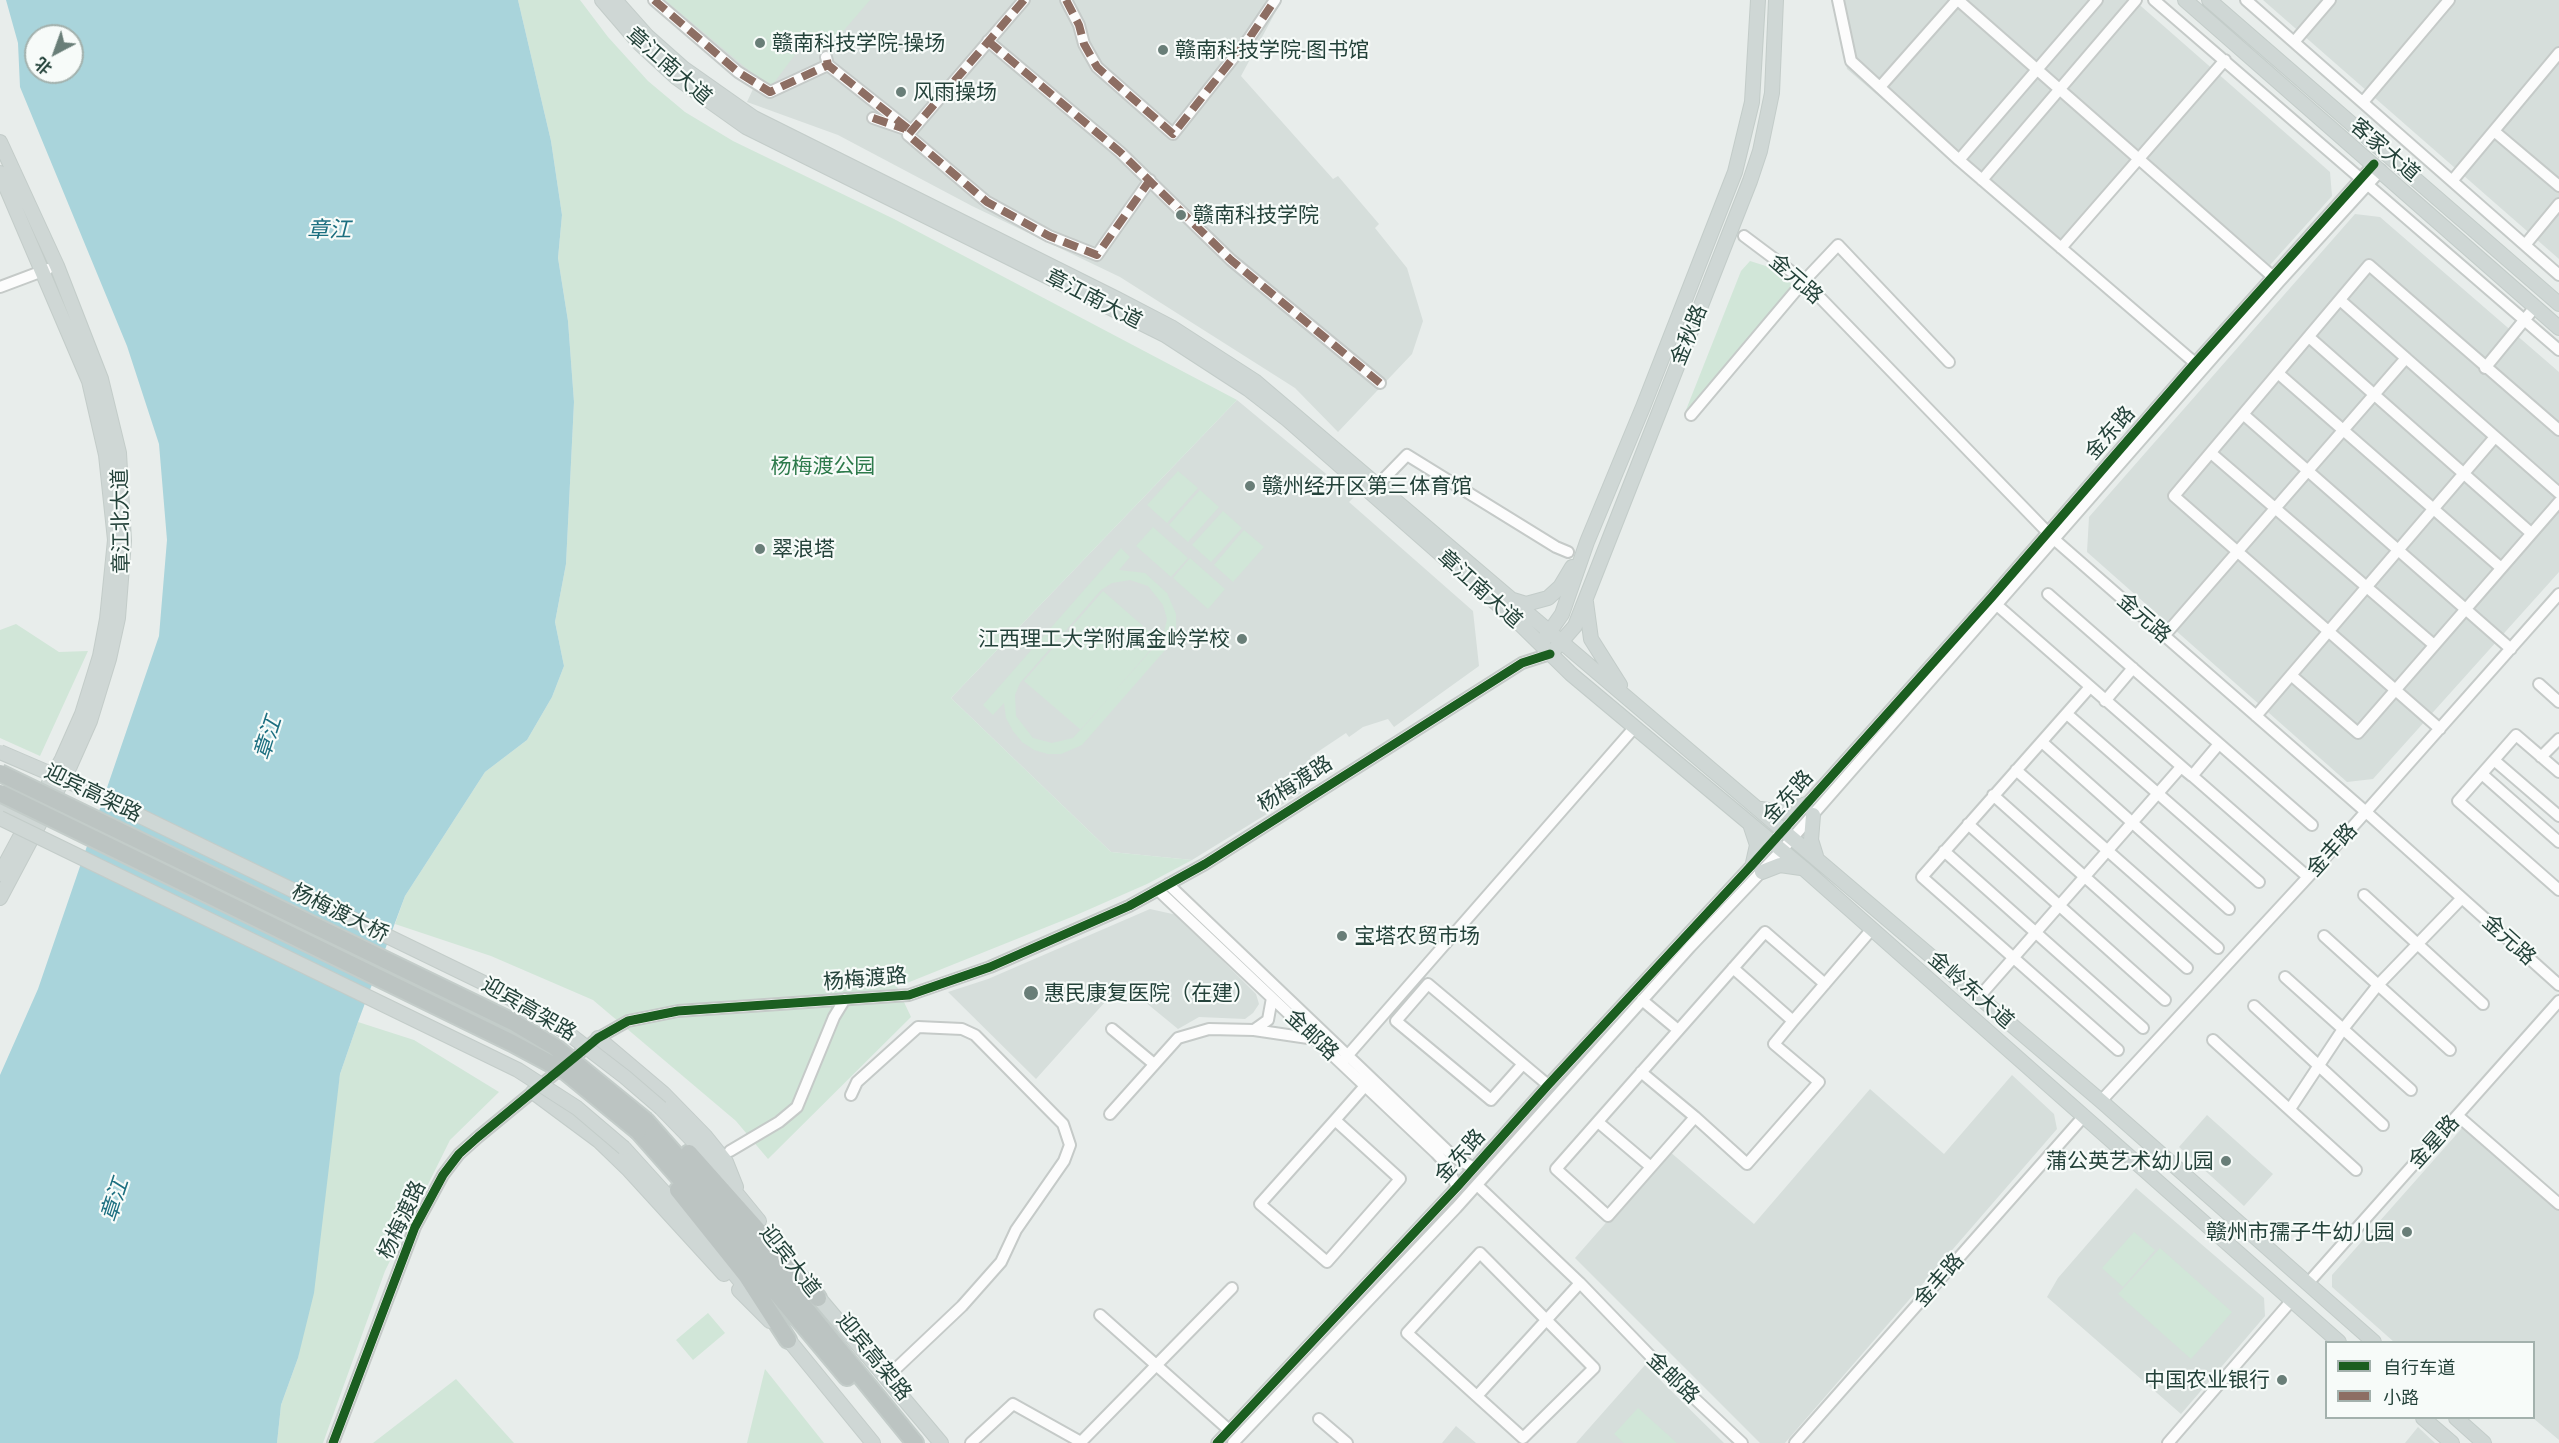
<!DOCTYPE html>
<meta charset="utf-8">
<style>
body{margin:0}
#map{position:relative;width:2559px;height:1443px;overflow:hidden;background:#e8edeb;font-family:"Asap Condensed","Noto Sans SC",sans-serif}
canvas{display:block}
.legend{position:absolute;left:2325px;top:1341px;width:210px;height:78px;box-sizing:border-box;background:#f7fbf9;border:2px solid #a3b1ad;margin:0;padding:8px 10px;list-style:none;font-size:18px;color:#24423a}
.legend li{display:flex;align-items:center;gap:12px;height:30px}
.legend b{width:30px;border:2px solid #a3b1ad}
.north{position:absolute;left:24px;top:24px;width:60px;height:60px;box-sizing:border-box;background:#f7fbf9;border:2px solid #a3b1ad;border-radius:50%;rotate:221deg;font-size:16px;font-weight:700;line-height:24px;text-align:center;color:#24423a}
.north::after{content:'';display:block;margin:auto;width:21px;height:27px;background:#697e78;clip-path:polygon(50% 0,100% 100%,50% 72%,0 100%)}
</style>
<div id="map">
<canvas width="2559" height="1443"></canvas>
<ul class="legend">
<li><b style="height:8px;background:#1b5e20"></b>自行车道</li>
<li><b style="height:8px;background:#8d6e63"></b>小路</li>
</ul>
<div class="north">北</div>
</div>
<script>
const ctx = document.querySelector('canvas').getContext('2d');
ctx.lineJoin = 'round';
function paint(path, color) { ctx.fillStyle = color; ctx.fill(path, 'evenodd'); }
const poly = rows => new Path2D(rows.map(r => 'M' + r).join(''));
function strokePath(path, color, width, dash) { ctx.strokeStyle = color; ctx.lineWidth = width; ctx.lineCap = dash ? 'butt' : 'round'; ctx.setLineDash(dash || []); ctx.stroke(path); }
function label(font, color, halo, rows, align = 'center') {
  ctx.font = font + ' "Asap Condensed","Noto Sans SC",sans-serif'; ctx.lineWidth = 4.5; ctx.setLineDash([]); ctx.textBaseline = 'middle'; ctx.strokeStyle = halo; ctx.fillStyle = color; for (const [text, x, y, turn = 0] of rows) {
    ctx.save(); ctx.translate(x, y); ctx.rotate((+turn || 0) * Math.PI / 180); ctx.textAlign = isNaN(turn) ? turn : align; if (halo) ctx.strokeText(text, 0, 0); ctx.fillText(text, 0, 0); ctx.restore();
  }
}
paint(poly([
 [652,0,1282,0,1241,76,1333,179,1338,176,1379,224,1375,228,1407,268,1423,321,1412,354,1338,432,1295,388,1120,277,972,206,838,135,747,102,753,89],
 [1834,0,2134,0,2330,172,2332,196,2270,265,2147,158,2061,253,1847,69],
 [2263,0,2559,0,2559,259],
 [2355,214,2380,217,2559,372,2559,572,2373,779,2347,782,2087,552,2089,517],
 [1237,400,1354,497,1349,502,1473,611,1479,666,1394,727,1388,719,1363,727,1349,737,1346,733,1310,757,1314,762,1304,774,1301,793,1192,860,1111,852,951,698],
 [1150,909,1177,915,1256,994,1259,1004,1253,1013,1245,1019,1199,1017,1178,1029,1122,983,1036,1079,948,992,988,979],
 [2012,1075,2054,1114,2057,1129,1785,1443,1760,1443,1575,1258,1669,1151,1754,1224,1870,1089,1944,1154],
 [2207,1115,2273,1174,2244,1206,2179,1147],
 [2463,1127,2559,1210,2559,1440,2533,1418,2534,1342,2394,1342,2332,1287,2332,1275],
 [2136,1188,2264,1298,2265,1316,2181,1414,2047,1297,2058,1278],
 [1645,1365,1724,1443,1576,1443],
 [1456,1426,1476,1443,1442,1443],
 [2418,1427,2435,1443,2405,1443]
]), '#d6dedb');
paint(poly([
 [518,0,580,0,608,37,648,81,685,112,733,141,894,219,1237,400,951,698,1111,852,1192,860,1147,884,1074,916,897,987,911,1017,768,1159,736,1121,593,1000,491,956,395,924,405,896,485,772,527,740,552,697,564,666,555,622,566,564,574,402,568,321,558,258,562,215,551,141],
 [665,0,870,0,827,50,809,36,770,88],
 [1750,261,1769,267,1793,285,1684,415,1741,271],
 [1178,471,1198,488,1167,523,1147,505],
 [1200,490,1219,507,1188,542,1169,525],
 [1223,511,1242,528,1211,562,1192,545],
 [1153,527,1188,558,1171,577,1136,546],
 [1244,530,1264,547,1233,582,1214,565],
 [1121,548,1130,557,1119,570,1145,573,1167,593,1176,614,1176,632,1166,649,1082,745,1061,754,1048,754,1034,750,1022,742,1013,731,1006,718,1004,703,993,715,983,705],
 [1130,580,1148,586,1163,605,1167,619,1163,637,1073,738,1052,743,1033,738,1016,716,1015,695,1020,683,1101,590,1112,583],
 [1190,558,1225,589,1208,609,1173,578],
 [1103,591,1159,640,1081,730,1024,681],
 [16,624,59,652,88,651,40,756,0,738,0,630],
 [358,1022,414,1040,499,1092,450,1140,385,1271,323,1443,277,1443,281,1405,298,1358,340,1074],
 [2134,1232,2155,1250,2123,1287,2102,1268],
 [2160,1248,2232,1312,2191,1359,2118,1294],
 [708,1313,725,1333,693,1360,676,1340],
 [765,1369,824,1443,747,1443],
 [456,1379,514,1443,373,1443],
 [1638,1408,1677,1443,1624,1443,1614,1434]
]), '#d1e6d8');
paint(poly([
 [6,0,518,0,551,141,562,215,558,258,568,321,574,402,566,564,555,622,564,666,552,697,527,740,485,772,405,896,358,1022,340,1074,314,1293,298,1358,281,1405,277,1443,0,1443,0,1075,38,989,159,636,167,540,159,444,127,346,20,87,18,43],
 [36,36,72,36,72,72,36,72]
]), '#a9d4db');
const minor = poly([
 [654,0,738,72,770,92,828,65],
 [1024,0,908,135,987,202,1049,236,1097,255,1150,180],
 [1066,0,1079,25,1084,44,1097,67,1173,134,1250,37,1275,0],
 [1838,0,1851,61,1959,160,2195,363],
 [1958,0,2272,276],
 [2154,0,2559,350],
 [2246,0,2559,275],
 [988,41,1120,152,1231,260,1380,383],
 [2294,42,2330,0],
 [826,57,828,65,911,131],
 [1880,87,1957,0],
 [2363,102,2449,0],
 [873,118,905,129],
 [2494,131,2559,186],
 [1959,160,2097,0],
 [1982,180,2136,0],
 [2452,181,2559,53],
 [1744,236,1804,281,2055,540,2366,812,2559,985],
 [2525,245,2559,204],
 [2061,248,2225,60],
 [0,287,48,269],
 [2340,300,2559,493],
 [2309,337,2531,533],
 [2485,368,2535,307],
 [2279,374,2500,567],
 [2243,414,2511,649],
 [1691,415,1804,281,1838,245,1949,362],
 [2211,453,2434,645],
 [1373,490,1407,455,1556,547,1568,552],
 [2048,594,2312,825],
 [1998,606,2308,877],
 [2164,636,2406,358],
 [2291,675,2358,733,2559,502],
 [2539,684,2559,702],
 [2090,687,1922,877,2118,1050],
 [2105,701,2133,668],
 [2067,714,2259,882],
 [2256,716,2495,437],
 [2440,729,2174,496,2369,265,2559,430],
 [2042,742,2229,909],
 [2541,757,2559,739],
 [2494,760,2559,816],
 [2016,770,2218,948],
 [2559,772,2516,735,2458,801,2559,890],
 [2482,774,2559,842],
 [1993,795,2187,968],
 [1968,824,2165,1000],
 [1944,851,2143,1028],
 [1168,884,1454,1157,1474,1168],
 [1158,890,1436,1153,1446,1164,1457,1187],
 [2364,895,2483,1004],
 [2324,936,2450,1050],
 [1733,968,1793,1021],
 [2285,977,2411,1090],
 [1825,984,1765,932,1556,1169,1608,1216,1695,1117,1747,1164,1819,1082,1774,1044,1793,1021,1872,929],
 [1979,997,2181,767,2192,776,2219,744],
 [1642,1000,1678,1030],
 [2254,1006,2383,1125],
 [1112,1029,1154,1064],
 [1254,1030,1268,1020,1272,998],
 [2213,1040,2356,1170],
 [1341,1063,1634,728],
 [1523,1064,1491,1100,1396,1021,1428,984,1548,1085],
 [1641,1072,1695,1117],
 [851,1095,857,1082,918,1027,962,1029,975,1035,1063,1124,1070,1145,1064,1161,1016,1230,1001,1262,962,1306,886,1378],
 [2101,1101,2308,877,2559,594],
 [2290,1109,2343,1029,2378,985,2462,898],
 [1110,1114,1178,1038,1209,1029,1254,1030,1315,1039],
 [2458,1116,2559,1204],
 [1335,1120,1400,1179,1327,1262,1260,1204,1335,1120,1365,1086],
 [1598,1122,1651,1167],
 [730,1151,779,1122,797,1107,834,1017,845,999],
 [1477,1185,1580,1283,1660,1366,1742,1443],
 [1480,1253,1594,1368,1523,1438,1407,1333,1480,1253],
 [2309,1282,2559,1001],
 [1100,1315,1229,1430],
 [1477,1396,1580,1283],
 [1319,1419,1347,1443],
 [333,1443,415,1227,443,1175,459,1154,478,1137,598,1038,628,1021,678,1011,909,995,990,967,1129,906,1205,864,1522,663,1550,654],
 [971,1443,1013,1404,1081,1442,1232,1288],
 [1217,1443,1457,1187,1548,1085,1751,866,1991,598,2195,363,2374,164],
 [1233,1443,1456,1208,1690,947,1782,850,2279,282,2381,170],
 [1795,1443,2084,1116],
 [2168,1443,2292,1300]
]);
const major = poly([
 [602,0,639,43,677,78,746,127,1165,335,1248,389,1288,420,1520,624,1571,674,1803,868,2339,1342],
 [615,0,647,36,683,68,754,118,1117,299,1171,327,1256,382,2101,1101,2374,1342],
 [2185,0,2559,328],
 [2209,0,2559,304],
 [0,142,57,266,101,379,119,453,124,541,118,618,109,659,90,721,70,766,0,898],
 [0,173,89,381,106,455,115,540,107,619,100,656,82,714,62,759,0,874],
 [1513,600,1526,604,1548,598,1560,587,1572,567],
 [1586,602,1591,639,1620,685],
 [1543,641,1562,614,1587,542,1643,407,1735,172,1752,102,1758,0],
 [1554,650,1575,626,1750,181,1760,151,1772,93,1776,0],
 [1761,809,1781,812,1806,804],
 [0,810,25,823],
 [1813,815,1811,840,1816,856],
 [1750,824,1757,845,1753,863],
 [1762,872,1780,865,1801,868],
 [598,1038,663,1093,705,1136,726,1162,736,1187],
 [533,1092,599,1141,629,1170,724,1274],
 [661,1108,697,1145,759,1221],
 [624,1148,700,1232,750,1293],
 [739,1290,770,1321],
 [813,1291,941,1443],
 [783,1333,873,1443],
 [2423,1418,2452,1443],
 [2456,1418,2484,1443]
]);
const highway = poly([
 [646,1121,735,1222,915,1443],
 [638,1131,698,1199,847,1377],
 [689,1153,818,1298],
 [678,1190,746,1275,788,1340]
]);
strokePath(minor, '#c5cac8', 14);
strokePath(major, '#c3ccc9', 16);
strokePath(highway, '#c3ccc9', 20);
strokePath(minor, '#fcfcfc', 10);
strokePath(major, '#cfd7d5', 14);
strokePath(highway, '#bcc4c2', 16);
const majorBridge = poly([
 [0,752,70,782,488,985,569,1034,625,1077,661,1108],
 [0,818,518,1070,577,1108,624,1148]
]);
const highwayBridge = poly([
 [0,773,513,1022,555,1047,646,1121],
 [0,793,512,1043,566,1072,638,1131]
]);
strokePath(majorBridge, '#c3ccc9', 16, []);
strokePath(highwayBridge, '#c3ccc9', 20, []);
strokePath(majorBridge, '#cfd7d5', 14);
strokePath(highwayBridge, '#bcc4c2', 16);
strokePath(poly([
 [654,0,738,72,770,92,828,65],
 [1024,0,908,135,987,202,1049,236,1097,255,1150,180],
 [1066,0,1079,25,1084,44,1097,67,1173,134,1250,37,1275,0],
 [988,41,1120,152,1231,260,1380,383],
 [827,60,828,65,911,131],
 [873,118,905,129]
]), '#8d6e63', 8, [15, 8]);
strokePath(poly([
 [333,1443,415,1227,443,1175,459,1154,478,1137,598,1038,628,1021,678,1011,909,995,990,967,1129,906,1205,864,1522,663,1550,654],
 [1217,1443,1457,1187,1548,1085,1751,866,1991,598,2195,363,2374,164]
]), '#1b5e20', 9);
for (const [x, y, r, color] of [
 [760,43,6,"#697e78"],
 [1163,50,6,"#697e78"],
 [901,92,6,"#697e78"],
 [1181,215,6,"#697e78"],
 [1250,486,6,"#697e78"],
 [760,549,6,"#697e78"],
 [1242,639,6,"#697e78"],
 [1342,936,6,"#697e78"],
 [1031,993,8,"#697e78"],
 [2226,1161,6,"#697e78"],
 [2407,1232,6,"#697e78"],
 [2282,1380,6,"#697e78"]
]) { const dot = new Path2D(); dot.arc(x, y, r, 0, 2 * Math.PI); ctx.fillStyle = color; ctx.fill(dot); strokePath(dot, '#f7fbf9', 2); }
label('21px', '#24423a', '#f7fbf9', [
 ["赣南科技学院-操场",772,43],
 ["赣南科技学院-图书馆",1175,50],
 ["风雨操场",913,92],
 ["赣南科技学院",1193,215],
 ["赣州经开区第三体育馆",1262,486],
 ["翠浪塔",772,549],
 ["江西理工大学附属金岭学校",1230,639,"right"],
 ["宝塔农贸市场",1354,936],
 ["惠民康复医院（在建）",1044,993],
 ["蒲公英艺术幼儿园",2214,1161,"right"],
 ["赣州市孺子牛幼儿园",2395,1232,"right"],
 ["中国农业银行",2270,1380,"right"]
], 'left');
label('21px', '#24423a', '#f7fbf9', [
 ["章江南大道",669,66,41],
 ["客家大道",2385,150,41],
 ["金元路",1796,279,41],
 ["章江南大道",1094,299,27],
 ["金秋路",1689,335,-68],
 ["金东路",2110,433,-49],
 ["章江北大道",121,521,-91],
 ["章江南大道",1480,589,42],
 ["金元路",2144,618,41],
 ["杨梅渡路",1295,784,-33],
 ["迎宾高架路",93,793,26],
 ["金东路",1788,797,-48],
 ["金丰路",2332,850,-48],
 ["杨梅渡大桥",340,913,26],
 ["金元路",2509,940,42],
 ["杨梅渡路",865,979,-5],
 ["金岭东大道",1971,990,41],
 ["迎宾高架路",529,1009,30],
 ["金邮路",1312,1035,43],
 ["金星路",2434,1142,-48],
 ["金东路",1460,1156,-48],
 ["杨梅渡路",402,1220,-65],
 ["迎宾大道",790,1261,52],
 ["金丰路",1939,1280,-49],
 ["迎宾高架路",874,1357,51],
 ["金邮路",1673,1378,44]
]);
label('21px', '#2d7a4b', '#f7fbf9', [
 ["杨梅渡公园",823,466]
]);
label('italic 22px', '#1c6f80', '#f7fbf9', [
 ["章江",329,230],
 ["章江",268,738,-72],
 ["章江",115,1200,-72]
]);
</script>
